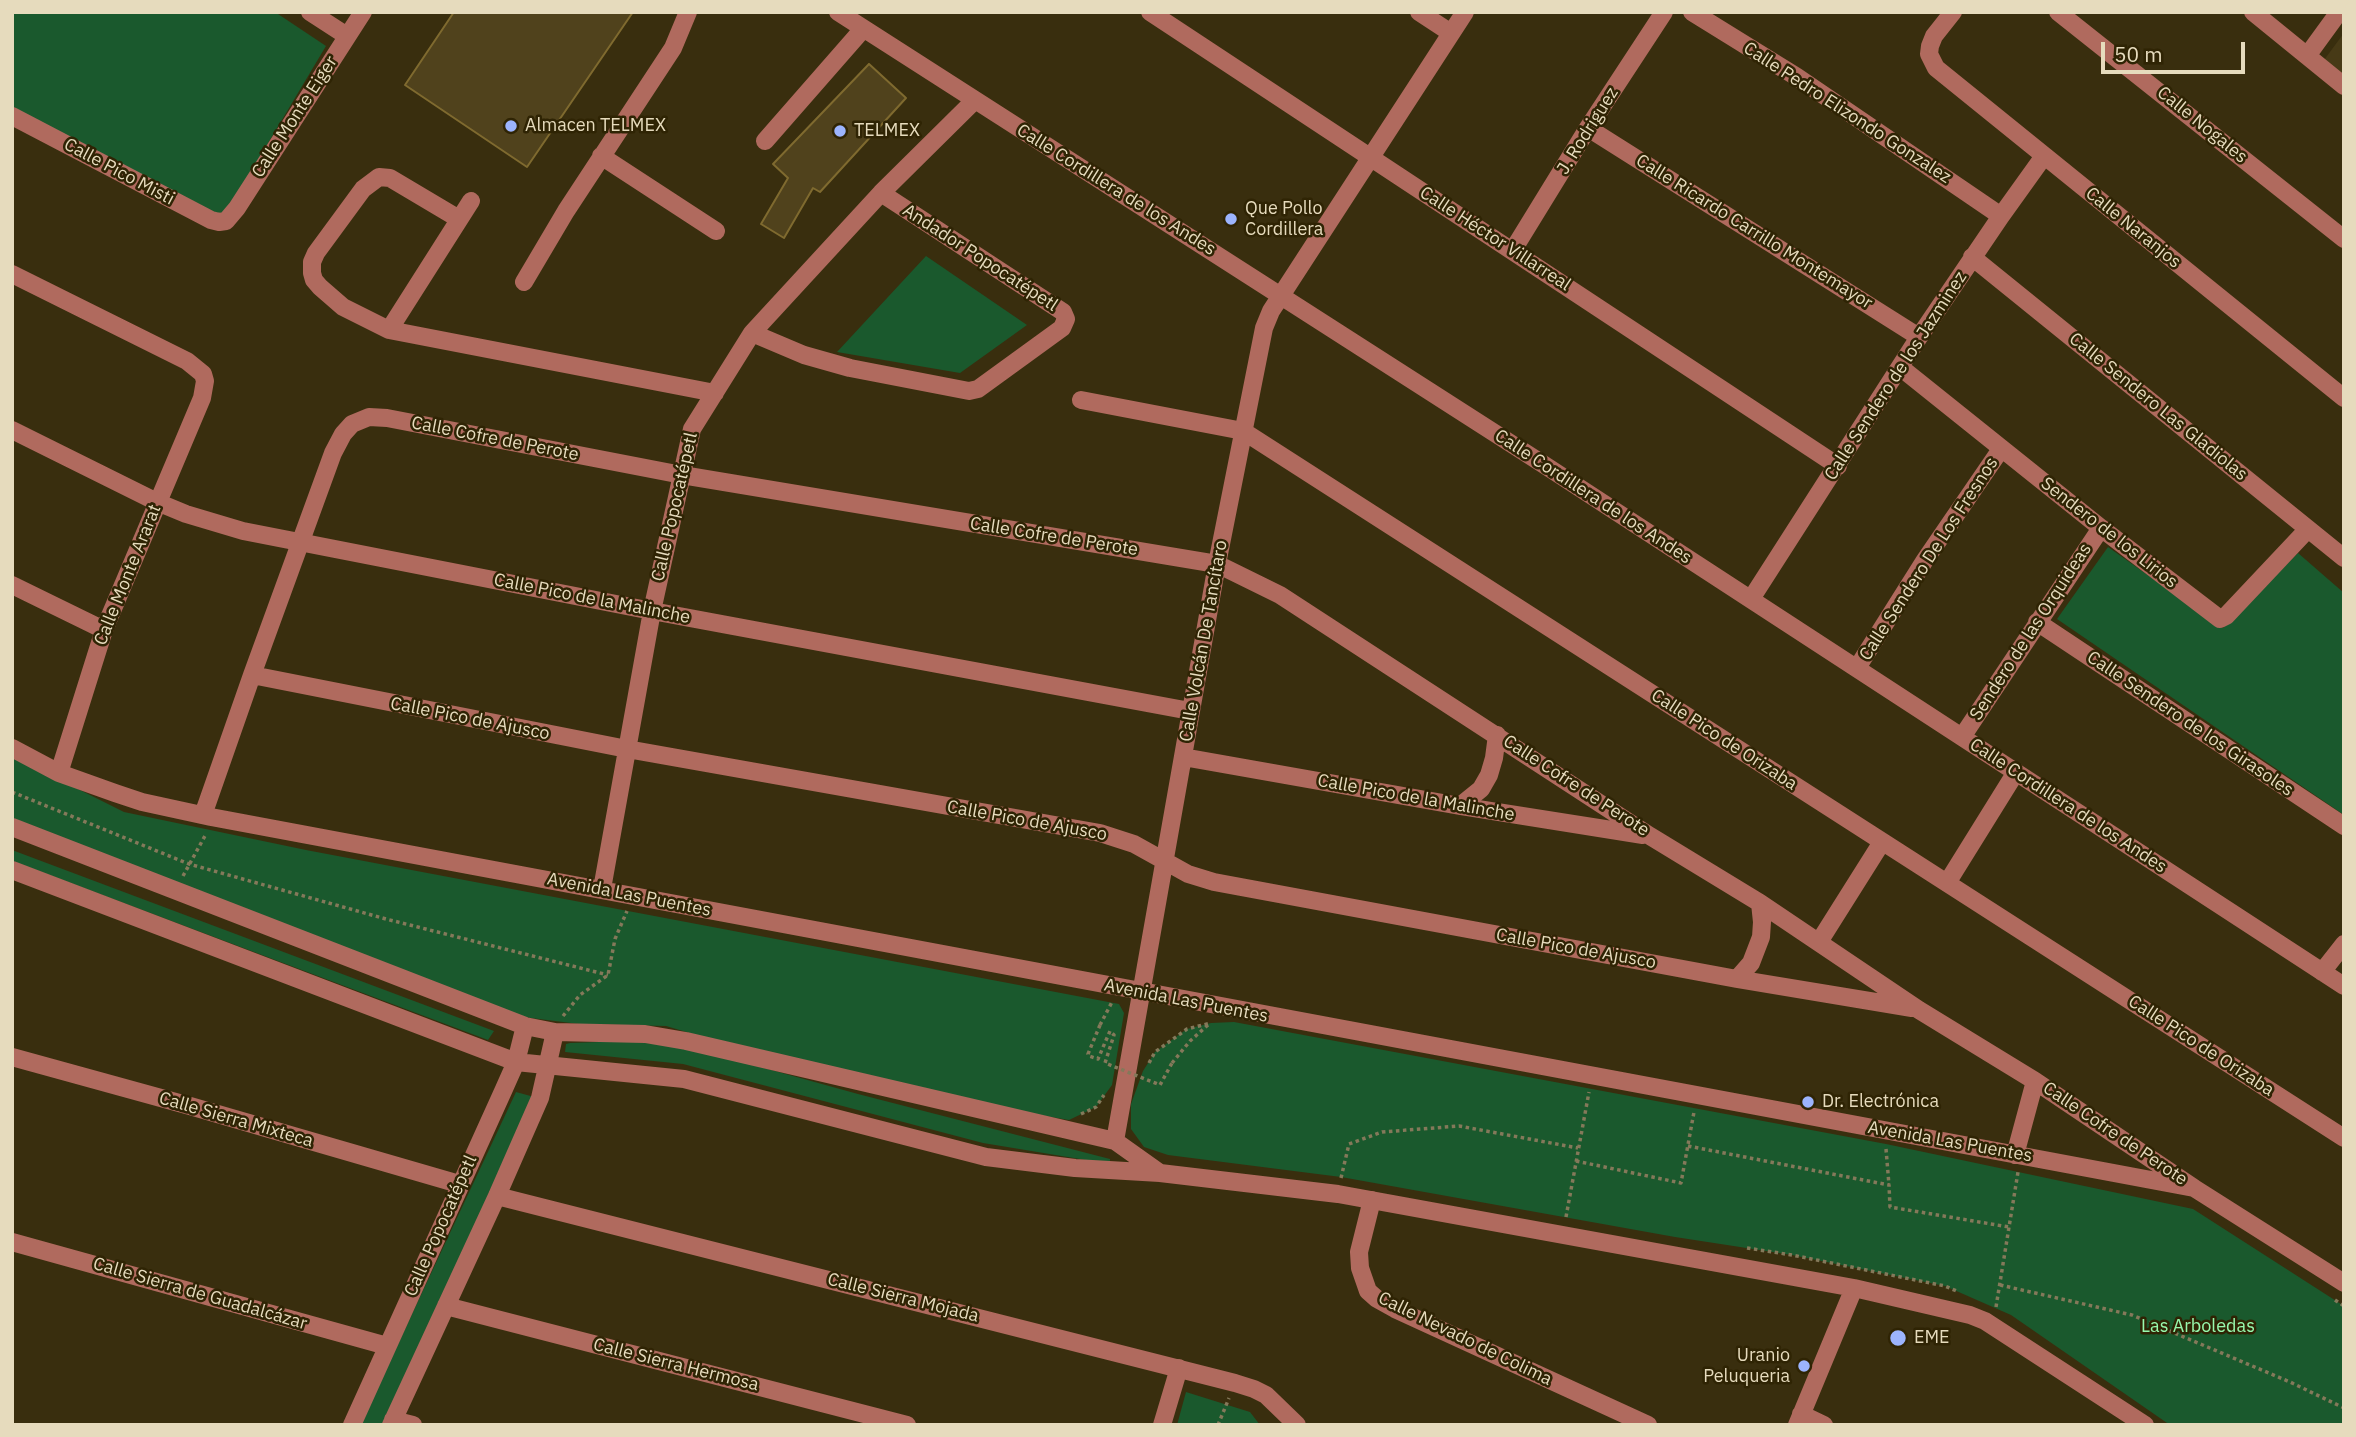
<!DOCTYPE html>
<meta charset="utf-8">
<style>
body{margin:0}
#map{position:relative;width:2356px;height:1437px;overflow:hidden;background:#392e0e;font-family:"IBM Plex Sans",sans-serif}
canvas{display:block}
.frame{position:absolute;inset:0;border:14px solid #e6dbbd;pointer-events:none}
.scale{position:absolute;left:2101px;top:42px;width:144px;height:32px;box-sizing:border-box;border:4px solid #e6dbbd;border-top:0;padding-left:9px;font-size:21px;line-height:24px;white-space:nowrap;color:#e6dbbd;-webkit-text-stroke:5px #2f2404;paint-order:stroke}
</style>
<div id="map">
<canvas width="2356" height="1437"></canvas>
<div class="frame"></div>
<div class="scale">50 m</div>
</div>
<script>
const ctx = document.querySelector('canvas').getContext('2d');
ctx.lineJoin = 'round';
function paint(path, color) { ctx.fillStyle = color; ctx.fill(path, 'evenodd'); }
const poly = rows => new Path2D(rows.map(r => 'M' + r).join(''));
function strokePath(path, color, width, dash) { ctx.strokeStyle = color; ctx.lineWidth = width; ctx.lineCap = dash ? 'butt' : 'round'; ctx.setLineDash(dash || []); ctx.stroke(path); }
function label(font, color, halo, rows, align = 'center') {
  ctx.font = font + ' "IBM Plex Sans",sans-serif'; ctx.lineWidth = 5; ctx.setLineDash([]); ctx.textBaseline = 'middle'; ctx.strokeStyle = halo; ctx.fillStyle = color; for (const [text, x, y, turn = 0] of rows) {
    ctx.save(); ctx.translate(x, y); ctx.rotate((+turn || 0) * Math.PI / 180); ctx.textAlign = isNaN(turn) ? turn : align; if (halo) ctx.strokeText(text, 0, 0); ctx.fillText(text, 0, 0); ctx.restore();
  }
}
paint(poly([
 [2344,33,2344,77,2324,60]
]), '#473a16');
paint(poly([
 [12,12,275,12,326,46,224,217,12,110],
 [926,256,1027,325,960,373,837,352],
 [2108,547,2223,628,2298,553,2344,593,2344,815,2057,619],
 [12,756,124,812,306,850,1119,1004,1124,1013,1112,1085,1096,1107,1069,1120,1027,1113,727,1044,666,1026,579,1024,523,1017,12,819],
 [12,850,494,1031,488,1040,12,861],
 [1234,1022,1886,1144,2193,1209,2344,1306,2344,1425,2170,1425,2011,1315,1945,1286,1792,1255,1675,1237,1341,1177,1168,1155,1144,1147,1131,1129,1131,1104,1143,1071,1155,1052,1187,1029,1211,1023],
 [628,1041,692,1048,858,1094,1110,1159,1110,1164,983,1143,683,1064,565,1052,566,1044,570,1043],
 [516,1092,538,1098,384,1425,360,1425],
 [1186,1392,1250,1412,1260,1425,1177,1425]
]), '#1a592d');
const building = poly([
 [454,12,633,12,527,167,405,85,454,12],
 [869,64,906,98,820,192,813,188,784,238,761,224,788,178,773,164,869,64]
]);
paint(building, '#50421c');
strokePath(building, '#7f6a2f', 2);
strokePath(poly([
 [12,792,189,864,386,919,608,975],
 [183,876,206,834],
 [563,1016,580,995,608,975,615,939,627,911],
 [1100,1025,1112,1002],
 [1149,1063,1155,1052,1187,1029,1211,1023],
 [1172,1063,1190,1041,1209,1024],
 [1081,1114,1096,1107,1104,1095],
 [1688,1146,1889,1185,1890,1207,2009,1227],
 [1886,1149,1889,1185],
 [1576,1161,1681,1183,1694,1112],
 [1341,1178,1349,1144,1382,1132,1459,1126,1578,1148],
 [1566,1217,1589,1092],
 [1747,1248,1792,1255,1945,1286,1959,1292],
 [2000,1285,2132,1315,2290,1382,2344,1408],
 [2335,1300,2344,1306],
 [1996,1307,2018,1172],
 [1218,1425,1229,1398]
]), '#84795a', 3.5, [3.5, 3.5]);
strokePath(poly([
 [310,12,347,36],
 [838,12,1546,466,2344,986],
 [1150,12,1838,466],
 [1419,12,1451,33],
 [1692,12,1797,77,2001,216],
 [1953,12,1934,36,1930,46,1929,54,1936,68,2344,398],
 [2058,12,2344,239],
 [2253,12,2344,86],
 [2307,56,2339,12],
 [12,116,211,220,219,222,226,221,237,208,363,12],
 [1588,128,1919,337],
 [765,141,863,29],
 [601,156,716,231],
 [471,201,389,330,715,393],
 [1513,250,1588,128,1664,12],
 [1972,257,2344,558],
 [12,274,187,361,203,374,205,381,202,398,104,630,59,773],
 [524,282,566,211,673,48,688,12],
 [389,330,343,307,320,287,314,280,312,273,312,262,316,253,363,189,379,177,390,178,459,219],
 [752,333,804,355,850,368,969,391,978,389,1062,328,1066,319,1063,312,881,193],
 [1900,367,2101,528,2220,619,2226,616,2308,529],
 [1081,400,1243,431,2344,1138],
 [12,430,157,502,186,514,243,531,652,611,1190,711],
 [12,585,104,630],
 [1751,599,1919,337,2001,216,2044,156],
 [2037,622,2344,826],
 [1857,668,1925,560,2001,449],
 [252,675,627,749,1100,833,1134,844,1188,874,1214,882,1737,979,1912,1008],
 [1962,737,2101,528],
 [12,748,59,773,115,793,142,802,211,817,2194,1188,2344,1283],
 [1183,757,1460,806,1643,835],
 [1460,806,1481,789,1489,775,1494,758,1497,735],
 [203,815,252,675,333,453,343,434,352,424,369,417,387,418,682,475,1217,564,1280,595,1650,836,1760,903,1919,1010,2035,1081,2194,1188],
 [12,827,525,1026,555,1032,645,1034,686,1041,1115,1141,1160,1173],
 [12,870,516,1062,684,1079,986,1157,1075,1168,1160,1173,1338,1194,1854,1288,1970,1315,1985,1321,2145,1425],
 [1947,883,2016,772],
 [602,889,652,611,692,429,752,333,881,193,974,101],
 [1819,942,1882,842],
 [2322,972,2344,944],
 [1737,979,1751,963,1761,937,1762,922,1760,903],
 [12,1057,190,1106,459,1184],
 [1115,1141,1217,564,1264,328,1271,311,1465,12],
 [2015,1155,2035,1081],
 [497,1196,1235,1383,1254,1389,1266,1395,1297,1425],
 [1372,1200,1359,1252,1360,1268,1368,1291,1377,1299,1395,1309,1648,1425],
 [12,1242,387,1346],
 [446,1306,907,1425],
 [1801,1414,1824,1425],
 [393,1420,413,1425],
 [352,1425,504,1089,516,1062,525,1026],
 [391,1425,497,1196,540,1098,555,1032],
 [1162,1425,1179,1368],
 [1797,1425,1854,1288]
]), '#b06a5e', 18);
strokePath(poly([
 [1100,1025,1088,1054,1089,1056,1098,1059,1110,1031,1114,1035,1105,1063,1160,1085,1172,1063]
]), '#84795a', 3.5, [3.5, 3.5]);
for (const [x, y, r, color] of [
 [511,126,7,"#9cb4fd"],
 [840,131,7,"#9cb4fd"],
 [1231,219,7,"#9cb4fd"],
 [1808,1102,7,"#9cb4fd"],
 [1898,1338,9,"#9cb4fd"],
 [1804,1366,7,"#9cb4fd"]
]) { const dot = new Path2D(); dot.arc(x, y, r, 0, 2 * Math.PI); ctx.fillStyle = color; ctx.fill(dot); strokePath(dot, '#2f2404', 2.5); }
label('18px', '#e6dbbd', '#2f2404', [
 ["Calle Pedro Elizondo Gonzalez",1847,113,33],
 ["Calle Monte Eiger",295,117,-57],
 ["Calle Nogales",2202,125,39],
 ["J. Rodriguez",1588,131,-58],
 ["Calle Pico Misti",119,172,28],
 ["Calle Cordillera de los Andes",1116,190,32],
 ["Calle Naranjos",2133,228,39],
 ["Calle Ricardo Carrillo Montemayor",1754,232,32],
 ["Calle Héctor Villarreal",1495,239,33],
 ["Andador Popocatépetl",980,258,33],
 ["Calle Sendero de los Jazminez",1896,376,-57],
 ["Calle Sendero Las Gladiolas",2158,407,39],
 ["Calle Cofre de Perote",495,439,11],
 ["Calle Cordillera de los Andes",1593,497,33],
 ["Calle Popocatépetl",675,507,-77],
 ["Sendero de los Lirios",2109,533,38],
 ["Calle Cofre de Perote",1054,537,9],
 ["Calle Sendero De Los Fresnos",1929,559,-57],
 ["Calle Monte Ararat",128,575,-68],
 ["Calle Pico de la Malinche",592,599,11],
 ["Sendero de las Orquideas",2031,632,-57],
 ["Calle Volcán De Tancítaro",1204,641,-80],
 ["Calle Pico de Ajusco",470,719,11],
 ["Calle Sendero de los Girasoles",2190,724,34],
 ["Calle Pico de Orizaba",1724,740,33],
 ["Calle Cofre de Perote",1576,786,33],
 ["Calle Pico de la Malinche",1416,798,10],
 ["Calle Cordillera de los Andes",2068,806,33],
 ["Calle Pico de Ajusco",1027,821,10],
 ["Avenida Las Puentes",629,895,11],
 ["Calle Pico de Ajusco",1576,949,10],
 ["Avenida Las Puentes",1186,1001,11],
 ["Calle Pico de Orizaba",2201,1046,33],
 ["Calle Sierra Mixteca",236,1120,16],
 ["Calle Cofre de Perote",2115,1134,34],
 ["Avenida Las Puentes",1950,1142,10],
 ["Calle Popocatépetl",441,1226,-66],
 ["Calle Sierra de Guadalcázar",200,1294,16],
 ["Calle Sierra Mojada",903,1298,14],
 ["Calle Nevado de Colima",1465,1339,26],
 ["Calle Sierra Hermosa",676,1365,14]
]);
label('18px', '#e6dbbd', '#2f2404', [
 ["Almacen TELMEX",525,126],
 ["TELMEX",854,131],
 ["Que Pollo",1245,209],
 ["Cordillera",1245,230],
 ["Dr. Electrónica",1822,1102],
 ["EME",1914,1338],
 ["Uranio",1790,1356,"right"],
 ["Peluqueria",1790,1377,"right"]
], 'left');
label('18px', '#97f9ad', '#2f2404', [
 ["Las Arboledas",2198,1327]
]);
</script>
